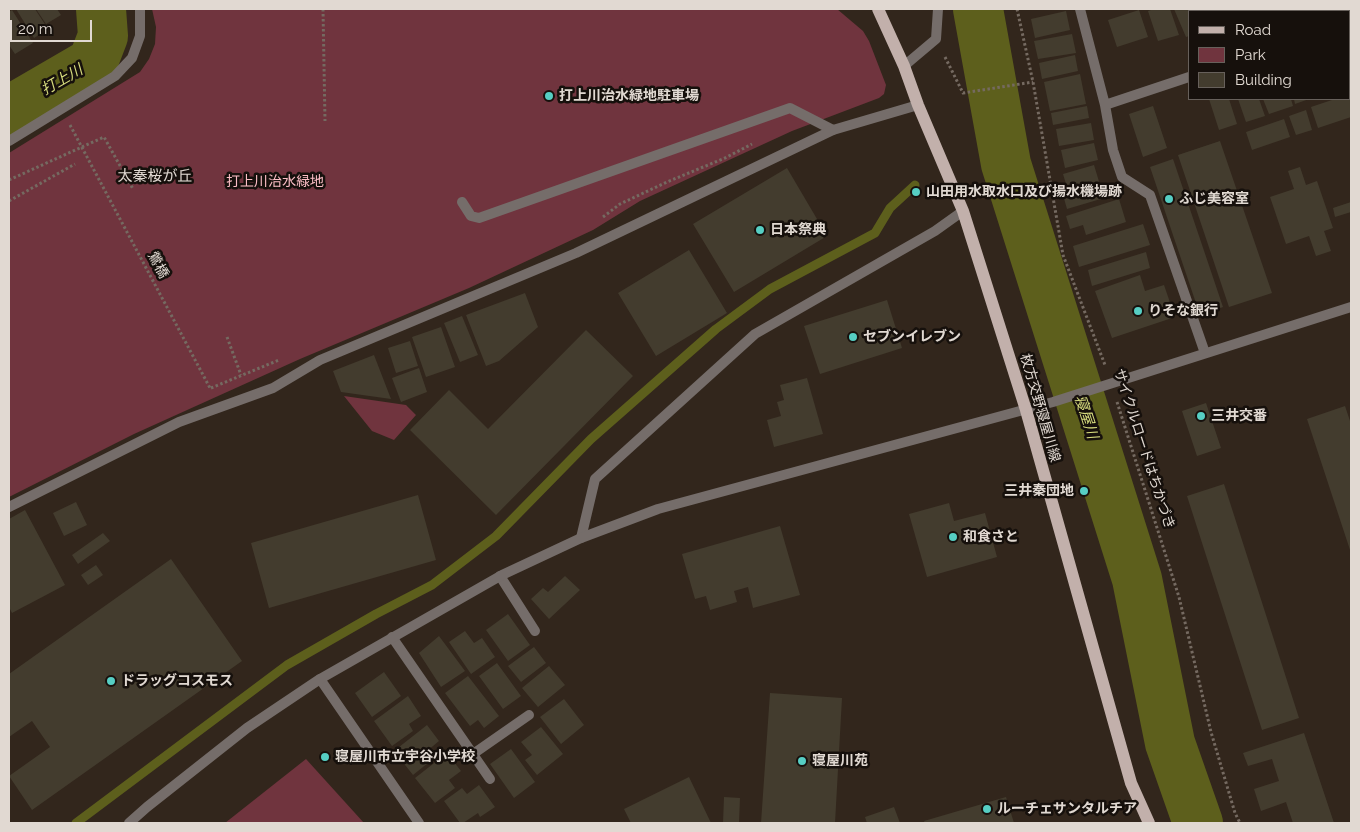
<!DOCTYPE html>
<meta charset="utf-8">
<style>
body{margin:0}
#map{position:relative;width:1360px;height:832px;overflow:hidden;background:#32261c;font-family:Raleway,sans-serif}
canvas{display:block}
.frame{position:absolute;inset:0;border:10px solid #e1d9d2;pointer-events:none}
.legend{position:absolute;left:1188px;top:10px;width:162px;height:90px;box-sizing:border-box;background:#16100c;border:1px solid #67605b;margin:0;padding:6px 9px;list-style:none;font-size:15px;color:#e1d9d2}
.legend li{display:flex;align-items:center;gap:10px;height:25px}
.legend b{width:25px;border:1px solid #67605b}
.scale{position:absolute;left:10px;top:20px;width:82px;height:22px;box-sizing:border-box;border:2px solid #e1d9d2;border-top:0;padding-left:6px;font-size:15px;line-height:18px;white-space:nowrap;color:#e1d9d2;-webkit-text-stroke:4px #16100c;paint-order:stroke}
</style>
<div id="map">
<canvas width="1360" height="832"></canvas>
<div class="frame"></div>
<ul class="legend">
<li><b style="height:6px;background:#c2b0ab"></b>Road</li>
<li><b style="height:14px;background:#70343e"></b>Park</li>
<li><b style="height:14px;background:#433c2e"></b>Building</li>
</ul>
<div class="scale">20 m</div>
</div>
<script>
const ctx = document.querySelector('canvas').getContext('2d');
ctx.lineJoin = 'round';
function paint(path, color) { ctx.fillStyle = color; ctx.fill(path, 'evenodd'); }
const poly = rows => new Path2D(rows.map(r => 'M' + r).join(''));
function strokePath(path, color, width, dash) { ctx.strokeStyle = color; ctx.lineWidth = width; ctx.lineCap = dash ? 'butt' : 'round'; ctx.setLineDash(dash || []); ctx.stroke(path); }
function label(font, color, halo, rows, align = 'center') {
  ctx.font = font + ' Raleway,"Noto Sans JP",sans-serif'; ctx.lineWidth = 5; ctx.setLineDash([]); ctx.textBaseline = 'middle'; ctx.strokeStyle = halo; ctx.fillStyle = color; for (const [text, x, y, turn = 0] of rows) {
    ctx.save(); ctx.translate(x, y); ctx.rotate((+turn || 0) * Math.PI / 180); ctx.textAlign = isNaN(turn) ? turn : align; if (halo) ctx.strokeText(text, 0, 0); ctx.fillText(text, 0, 0); ctx.restore();
  }
}
paint(poly([
 [152,9,837,9,863,31,869,41,886,85,884,94,879,98,792,131,640,201,593,230,469,288,300,359,134,434,9,497,9,153,140,72,149,59,155,44,156,27],
 [344,396,406,405,416,415,394,440,372,431],
 [306,759,364,823,225,823]
]), '#70343e');
strokePath(poly([
 [76,823,287,665,376,614,432,585,496,536,591,439,716,329,770,289,875,233,890,208,915,185]
]), '#5d5f1c', 9);
strokePath(poly([
 [978,9,1006,164,1137,579,1170,743,1198,823],
 [9,111,93,62,103,36,101,9]
]), '#5d5f1c', 50);
paint(poly([
 [16,9,35,9,48,29,34,38],
 [36,9,57,9,61,15,46,24],
 [1154,9,1170,9,1179,35,1158,41,1148,11],
 [1174,9,1196,9,1197,11,1189,11,1189,36,1186,37],
 [1200,9,1227,9,1228,11,1201,11],
 [1242,9,1259,9,1253,11,1243,11],
 [12,10,33,43,15,54,9,45,9,12],
 [1139,10,1148,37,1117,47,1108,20],
 [1066,11,1070,30,1035,38,1031,19],
 [1072,34,1076,53,1038,59,1034,41],
 [1351,50,1351,81,1349,82,1349,51],
 [1075,55,1078,71,1042,79,1039,63],
 [1080,74,1086,104,1050,111,1044,82],
 [1349,94,1350,94,1351,96,1351,117,1318,128,1311,107,1335,99,1349,99],
 [1209,99,1229,99,1237,124,1219,130],
 [1238,99,1259,99,1265,116,1246,122],
 [1263,99,1291,99,1293,106,1269,114],
 [1294,99,1309,99,1295,104],
 [1087,106,1089,118,1053,125,1051,113],
 [1153,106,1167,148,1143,157,1129,114],
 [1306,110,1312,130,1296,135,1289,116],
 [1284,119,1290,137,1252,150,1246,132],
 [1091,123,1094,140,1059,146,1056,129],
 [1220,141,1272,293,1229,307,1178,155],
 [1094,143,1098,160,1065,168,1061,150],
 [1173,159,1223,307,1200,315,1150,167],
 [1094,165,1104,198,1067,209,1063,195,1069,194,1063,174],
 [1300,167,1306,185,1317,181,1333,228,1324,231,1331,251,1316,256,1309,236,1286,244,1270,197,1294,189,1288,171],
 [787,168,827,236,734,292,693,224],
 [1119,199,1126,222,1086,235,1083,225,1070,229,1066,216],
 [1351,202,1351,212,1335,217,1333,208],
 [1143,224,1150,245,1079,267,1073,246],
 [689,250,727,313,656,356,618,293],
 [1146,252,1150,268,1092,286,1088,270],
 [1140,275,1145,291,1164,285,1175,317,1112,338,1095,291],
 [525,293,538,327,499,361,486,366,466,315],
 [887,300,902,348,820,374,804,326],
 [462,316,478,355,460,362,444,323],
 [441,327,455,367,426,377,412,337],
 [586,330,633,376,496,515,410,430,449,390,488,429],
 [410,341,418,366,396,373,388,348],
 [374,355,391,399,341,392,333,371],
 [419,368,427,392,401,402,392,378],
 [807,378,823,434,774,447,767,420,781,416,777,402,784,400,780,385],
 [1206,403,1221,448,1197,456,1182,411],
 [1345,406,1351,424,1351,553,1307,419],
 [1224,484,1299,718,1262,730,1187,496],
 [418,495,436,560,269,608,251,543],
 [76,502,87,525,64,536,53,513],
 [949,503,954,521,985,513,997,557,927,577,909,514],
 [25,510,65,585,12,613,9,607,9,519],
 [780,526,800,595,753,608,748,587,734,591,737,602,710,610,706,596,695,599,682,554],
 [103,533,110,541,78,564,72,555],
 [171,559,242,661,32,810,9,776,50,747,32,721,9,737,9,691,10,690,9,674],
 [96,565,103,575,88,585,81,575],
 [565,576,580,590,549,619,531,599,543,588,548,592],
 [508,614,530,645,508,661,486,630],
 [465,631,474,643,482,638,495,657,471,674,449,642],
 [439,636,465,671,441,687,419,653],
 [534,647,546,663,521,682,508,666],
 [497,663,521,696,503,709,479,676],
 [549,666,565,685,538,707,522,688],
 [384,672,401,696,372,717,355,693],
 [468,676,499,716,484,728,478,720,470,726,445,693],
 [770,693,842,698,835,823,761,823],
 [408,696,421,716,409,724,413,731,392,746,374,721],
 [564,699,584,725,561,744,540,717],
 [427,725,439,741,427,751,433,759,413,775,394,751],
 [541,727,563,754,537,775,525,760,532,755,521,742],
 [1304,733,1334,823,1293,823,1286,802,1261,811,1254,789,1279,781,1272,759,1248,766,1243,753],
 [511,749,535,782,514,798,490,764],
 [447,753,461,771,449,780,455,788,435,803,415,778],
 [689,777,711,823,631,823,624,809],
 [479,785,495,807,480,817,478,813,463,823,460,823,444,801,462,788,467,794],
 [724,797,740,798,739,823,723,823],
 [1006,797,1014,823,925,823,924,821],
 [894,807,900,823,867,823,865,817]
]), '#433c2e');
strokePath(poly([
 [323,9,325,121],
 [1017,9,1033,82,1063,255,1105,365],
 [945,57,963,93,1033,82],
 [70,125,210,388],
 [9,180,104,137,133,189],
 [9,201,75,164],
 [603,217,620,204,667,182,725,158,752,144],
 [227,337,241,375],
 [211,388,279,360],
 [1117,402,1179,597,1211,732,1235,813,1240,823]
]), '#756a61', 3, [2.5, 2.5]);
strokePath(poly([
 [904,66,936,39,938,9],
 [462,202,471,216,479,218,790,108,833,130],
 [500,576,535,631],
 [392,637,490,779],
 [320,679,419,823],
 [473,754,529,715]
]), '#756d6a', 10);
strokePath(poly([
 [1080,9,1105,105,1113,150,1122,177,1150,195,1205,353],
 [1349,25,1351,24],
 [1105,105,1189,77],
 [9,141,115,76,132,58,140,36,140,9],
 [9,507,179,422,273,388,320,360,576,253,833,130,918,105],
 [581,538,595,479,755,334,935,231,963,211]
]), '#756d6a', 10);
strokePath(poly([
 [129,823,147,807,247,728,320,679,502,575,581,538,658,509,1053,402,1351,307]
]), '#756d6a', 10);
strokePath(poly([
 [878,9,904,66,918,105,963,211,1026,410,1131,783,1149,823]
]), '#c2b0ab', 12);
for (const [x, y, r, color] of [
 [549,96,5,"#56cec3"],
 [916,192,5,"#56cec3"],
 [1169,199,5,"#56cec3"],
 [760,230,5,"#56cec3"],
 [1138,311,5,"#56cec3"],
 [853,337,5,"#56cec3"],
 [1201,416,5,"#56cec3"],
 [1084,491,5,"#56cec3"],
 [953,537,5,"#56cec3"],
 [111,681,5,"#56cec3"],
 [325,757,5,"#56cec3"],
 [802,761,5,"#56cec3"],
 [987,809,5,"#56cec3"]
]) { const dot = new Path2D(); dot.arc(x, y, r, 0, 2 * Math.PI); ctx.fillStyle = color; ctx.fill(dot); strokePath(dot, '#16100c', 2); }
label('bold 14px', '#e1d9d2', '#16100c', [
 ["打上川治水緑地駐車場",559,96],
 ["山田用水取水口及び揚水機場跡",926,192],
 ["ふじ美容室",1179,199],
 ["日本祭典",770,230],
 ["りそな銀行",1148,311],
 ["セブンイレブン",863,337],
 ["三井交番",1211,416],
 ["三井秦団地",1074,491,"right"],
 ["和食さと",963,537],
 ["ドラッグコスモス",121,681],
 ["寝屋川市立宇谷小学校",335,757],
 ["寝屋川苑",812,761],
 ["ルーチェサンタルチア",997,809]
], 'left');
label('14px', '#fcbec6', '#16100c', [
 ["打上川治水緑地",275,182]
]);
label('14px', '#e1d9d2', '#16100c', [
 ["鶯橋",158,265,62],
 ["枚方交野寝屋川線",1040,408,74],
 ["サイクルロードはちかづき",1144,449,72]
]);
label('italic 15px', '#d7dc7e', '#16100c', [
 ["打上川",62,80,-30],
 ["寝屋川",1086,417,72]
]);
label('15px', '#e1d9d2', '#16100c', [
 ["太秦桜が丘",155,176]
]);
</script>
